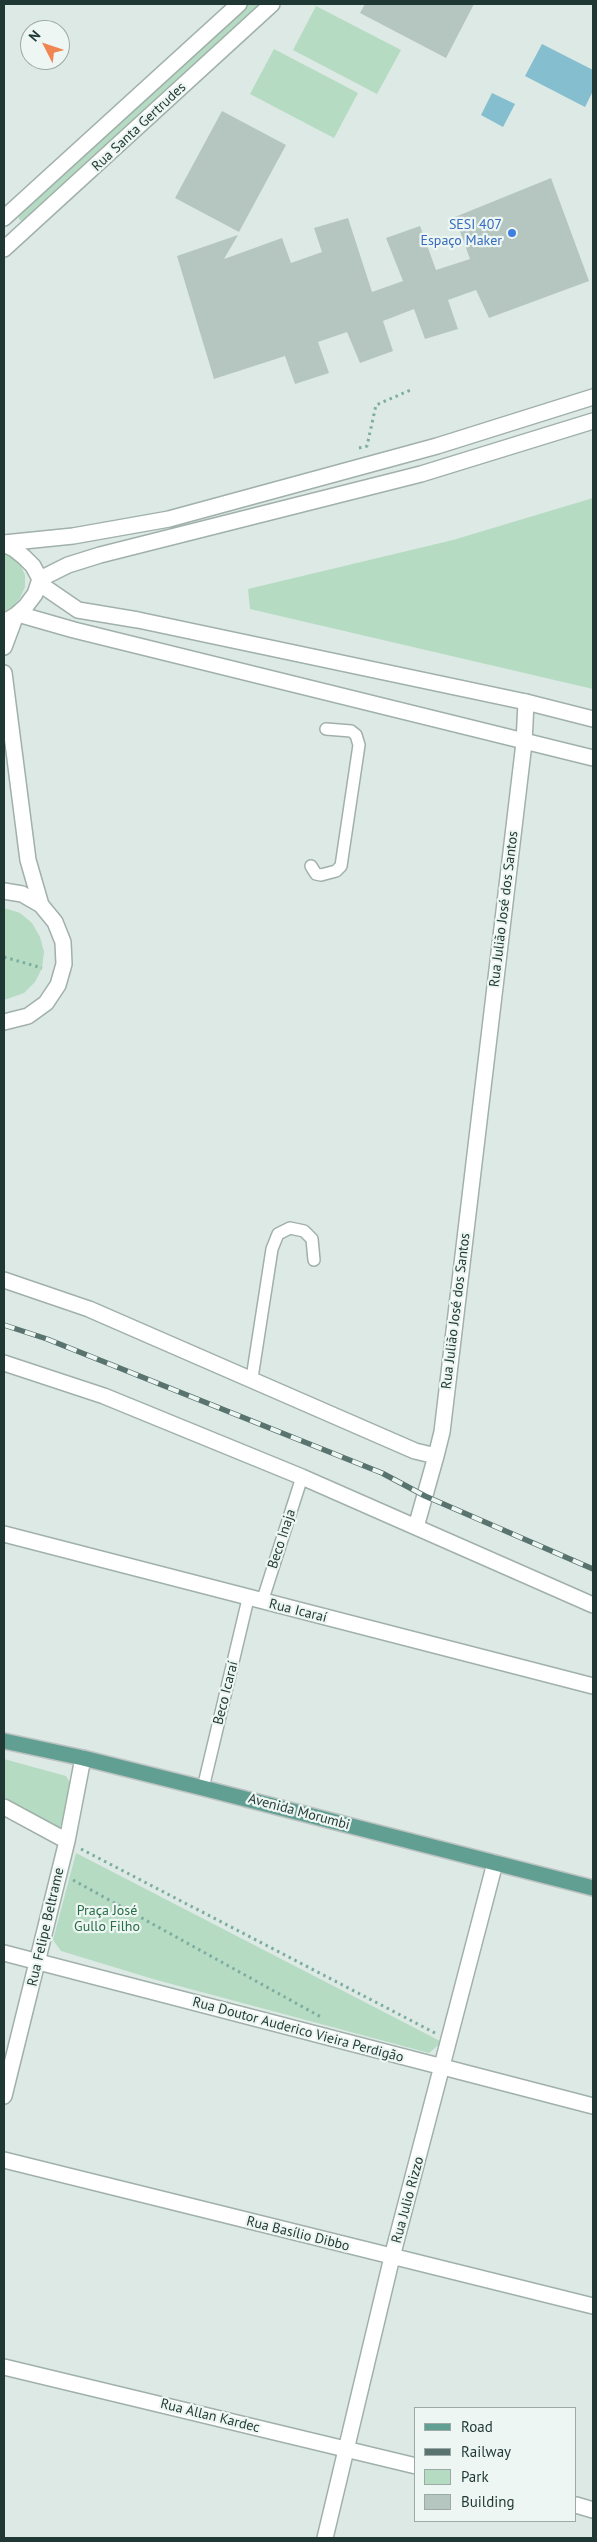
<!DOCTYPE html>
<meta charset="utf-8">
<style>
body{margin:0}
#map{position:relative;width:597px;height:2542px;overflow:hidden;background:#dde9e4;font-family:"PT Sans",sans-serif}
canvas{display:block}
.frame{position:absolute;inset:0;border:5px solid #1f3833;pointer-events:none}
.legend{position:absolute;left:414px;top:2407px;width:162px;height:115px;box-sizing:border-box;background:#edf6f2;border:1px solid #9baaa6;margin:0;padding:6px 9px;list-style:none;font-size:15px;color:#1f3833}
.legend li{display:flex;align-items:center;gap:10px;height:25px}
.legend b{width:25px;border:1px solid #9baaa6}
.north{position:absolute;left:20px;top:20px;width:50px;height:50px;box-sizing:border-box;background:#edf6f2;border:1px solid #9baaa6;border-radius:50%;rotate:311deg;font-size:14px;font-weight:700;line-height:20px;text-align:center;color:#1f3833}
.north::after{content:'';display:block;margin:auto;width:18px;height:22px;background:#f18552;clip-path:polygon(50% 0,100% 100%,50% 72%,0 100%)}
</style>
<div id="map">
<canvas width="597" height="2542"></canvas>
<div class="frame"></div>
<ul class="legend">
<li><b style="height:6px;background:#619f93"></b>Road</li>
<li><b style="height:6px;background:#59746f"></b>Railway</li>
<li><b style="height:14px;background:#b5dbc2"></b>Park</li>
<li><b style="height:14px;background:#b5c6c1"></b>Building</li>
</ul>
<div class="north">N</div>
</div>
<script>
const ctx = document.querySelector('canvas').getContext('2d');
ctx.lineJoin = 'round';
function paint(path, color) { ctx.fillStyle = color; ctx.fill(path, 'evenodd'); }
const poly = rows => new Path2D(rows.map(r => 'M' + r).join(''));
function strokePath(path, color, width, dash) { ctx.strokeStyle = color; ctx.lineWidth = width; ctx.lineCap = dash ? 'butt' : 'round'; ctx.setLineDash(dash || []); ctx.stroke(path); }
function label(font, color, halo, rows, align = 'center') {
  ctx.font = font + ' "PT Sans",sans-serif'; ctx.lineWidth = 4.5; ctx.setLineDash([]); ctx.textBaseline = 'middle'; ctx.strokeStyle = halo; ctx.fillStyle = color; for (const [text, x, y, turn = 0] of rows) {
    ctx.save(); ctx.translate(x, y); ctx.rotate((+turn || 0) * Math.PI / 180); ctx.textAlign = isNaN(turn) ? turn : align; if (halo) ctx.strokeText(text, 0, 0); ctx.fillText(text, 0, 0); ctx.restore();
  }
}
paint(poly([
 [246,4,266,4,24,223,19,219,19,212],
 [316,6,401,50,377,94,293,50],
 [274,49,358,93,334,138,250,94],
 [593,498,593,689,250,609,248,589,453,540],
 [4,553,11,556,20,564,25,575,25,587,20,598,12,607,4,611],
 [4,908,20,913,32,923,40,937,44,952,42,968,35,982,24,993,4,1000],
 [4,1759,66,1776,72,1786,59,1832,4,1797],
 [76,1853,442,2042,429,2053,153,1979,61,1951,53,1940]
]), '#b5dbc2');
paint(poly([
 [542,44,593,70,593,91,585,107,525,76],
 [492,93,515,104,503,127,481,115]
]), '#84becf');
paint(poly([
 [365,4,474,4,446,58,360,13],
 [222,111,286,145,239,232,175,198],
 [551,178,589,281,489,318,476,290,448,300,458,329,425,339,414,309,383,321,393,351,360,363,347,332,318,342,329,373,295,384,285,356,214,379,177,256,238,235,224,259,282,238,291,263,322,252,314,228,348,218,372,292,403,281,386,238,420,226,436,270,470,259,455,217]
]), '#b5c6c1');
const service = poly([
 [311,866,316,874,321,875,336,871,341,866,359,745,356,735,351,731,326,729],
 [252,1378,272,1249,278,1234,290,1228,304,1231,312,1239,314,1260],
 [262,1602,302,1477],
 [203,1788,248,1599]
]);
const minor = poly([
 [4,218,239,4],
 [4,249,272,4],
 [4,1280,89,1309,415,1451,436,1456,442,1432,524,743,526,702],
 [4,1363,104,1396,302,1477,593,1605],
 [416,1527,436,1456],
 [4,1534,593,1686],
 [4,1807,67,1841],
 [4,1953,593,2106],
 [4,2096,67,1841,83,1758],
 [4,2160,593,2306],
 [325,2538,392,2257,495,1863]
]);
const tertiary = poly([
 [4,543,73,536,169,519,437,446,593,397],
 [4,544,14,549,24,557,33,566,40,579,35,594,26,606,16,615,4,622],
 [40,579,68,565,100,555,421,474,593,421],
 [40,584,78,610,138,620,526,702,593,719],
 [18,614,74,630,593,758],
 [4,647,16,615],
 [4,673,28,860,41,905],
 [4,891,22,894,41,905,55,922,63,942,64,964,58,985,46,1003,28,1016,4,1022],
 [4,2367,416,2466],
 [576,2505,593,2510]
]);
const primary = poly([
 [4,1741,83,1758,203,1788,593,1888]
]);
strokePath(service, '#a0b0ab', 14);
strokePath(minor, '#a0b0ab', 18);
strokePath(tertiary, '#a0b0ab', 18);
strokePath(primary, '#bcc3c2', 18);
strokePath(poly([
 [359,448,367,446,376,405,413,389],
 [4,957,42,968],
 [81,1849,435,2033],
 [73,1880,321,2017]
]), '#7dada1', 3, [2.5, 4]);
strokePath(service, '#fff', 11);
strokePath(minor, '#fff', 15);
strokePath(tertiary, '#fff', 15);
strokePath(primary, '#619f93', 15);
const rail = poly([
 [4,1325,47,1339,382,1473,425,1496,593,1569]
]);
strokePath(rail, '#59746f', 5.5);
strokePath(rail, '#edf6f2', 4, [11]);
for (const [x, y, r, color] of [
 [512,233,5,"#3f7fe0"]
]) { const dot = new Path2D(); dot.arc(x, y, r, 0, 2 * Math.PI); ctx.fillStyle = color; ctx.fill(dot); strokePath(dot, '#edf6f2', 2); }
label('14px', '#1f3833', '#edf6f2', [
 ["Rua Santa Gertrudes",139,127,-43],
 ["Rua Julião José dos Santos",504,909,-83],
 ["Rua Julião José dos Santos",456,1311,-83],
 ["Beco Inaja",282,1539,-72],
 ["Rua Icaraí",298,1611,14],
 ["Beco Icaraí",226,1693,-76],
 ["Avenida Morumbi",299,1812,15],
 ["Rua Felipe Beltrame",46,1927,-77],
 ["Rua Doutor Auderico Vieira Perdigão",298,2030,15],
 ["Rua Julio Rizzo",408,2200,-75],
 ["Rua Basílio Dibbo",298,2234,14],
 ["Rua Allan Kardec",210,2416,14]
]);
label('14px', '#366cbe', '#edf6f2', [
 ["SESI 407",502,225],
 ["Espaço Maker",502,241]
], 'right');
label('14px', '#2a6e49', '#edf6f2', [
 ["Praça José",107,1911],
 ["Gullo Filho",107,1927]
]);
</script>
